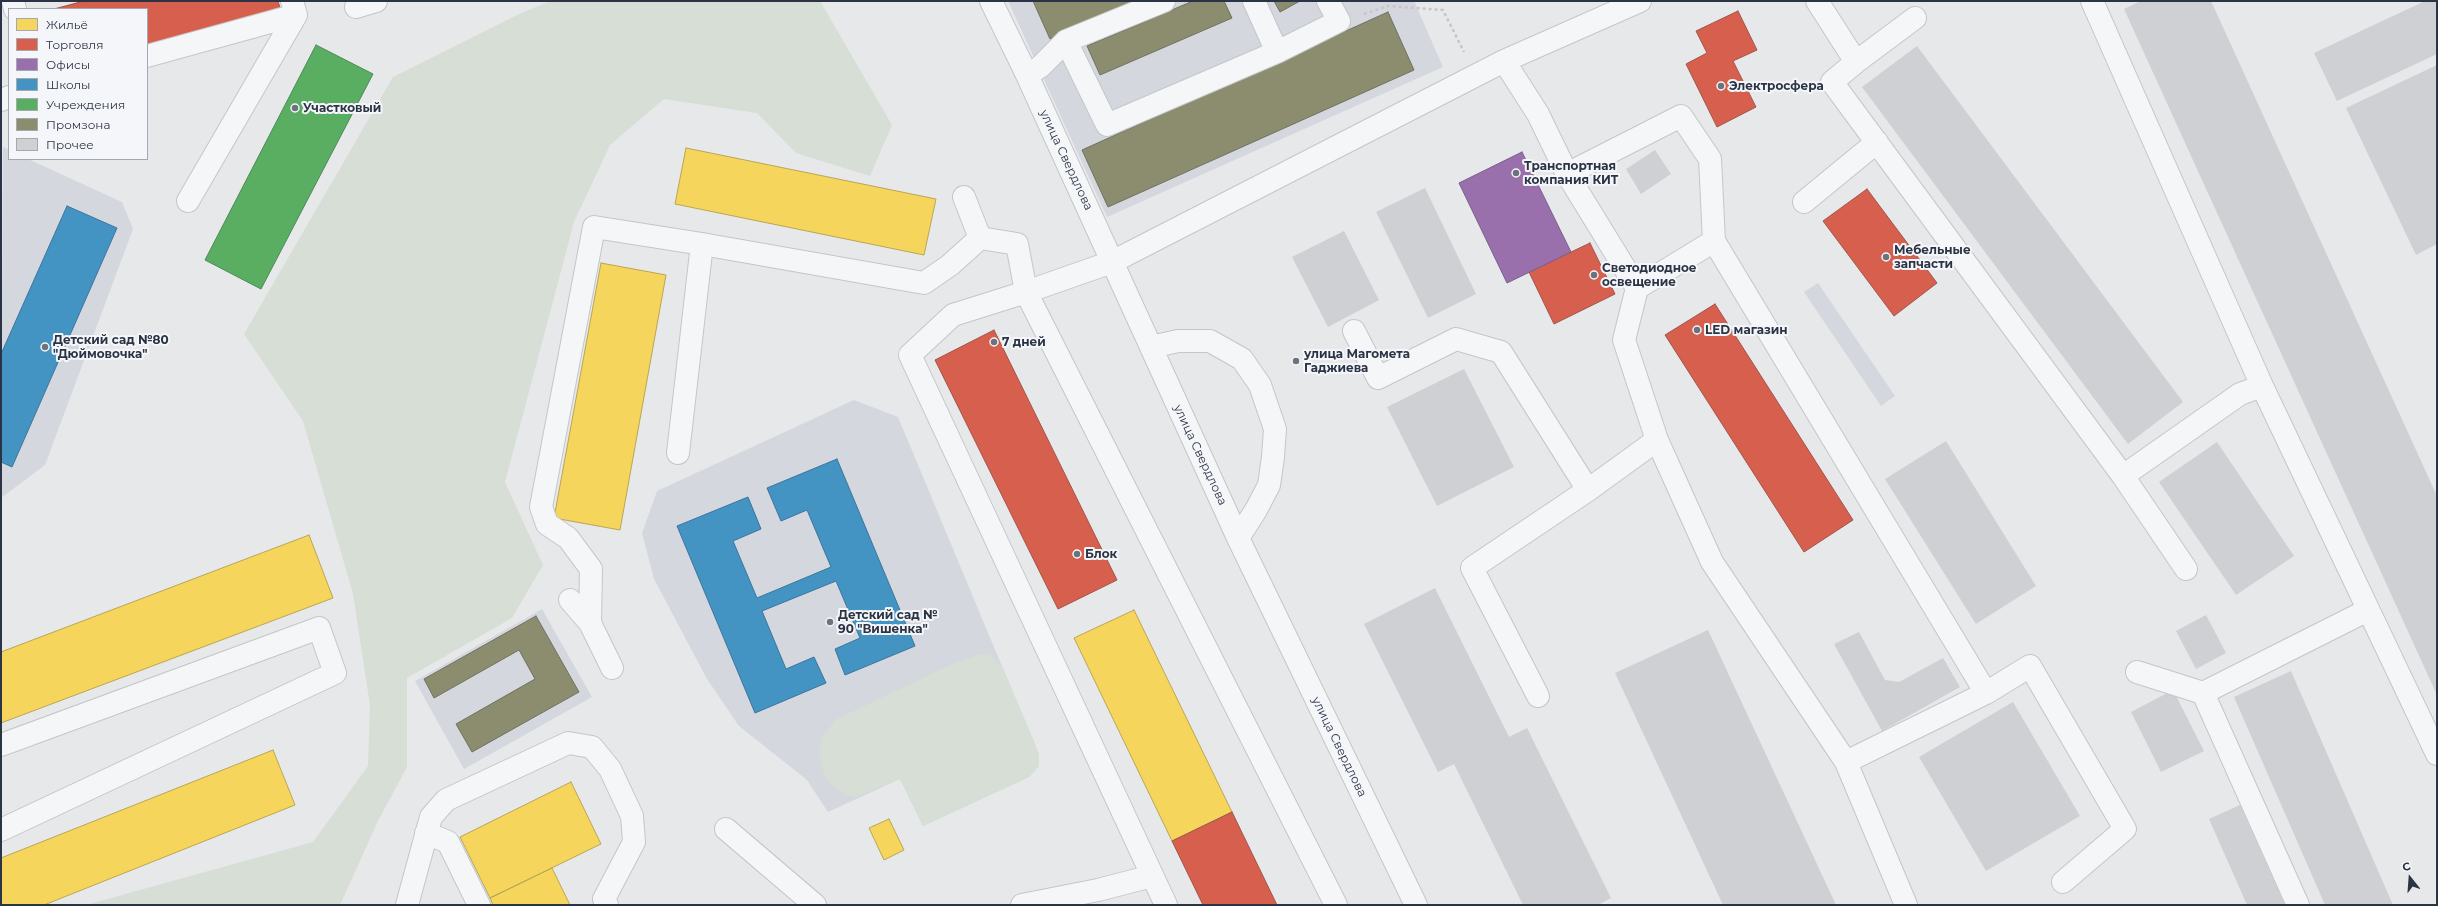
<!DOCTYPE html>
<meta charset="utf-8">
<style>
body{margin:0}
#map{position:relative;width:2438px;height:906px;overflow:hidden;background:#e6e8ea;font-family:Montserrat,sans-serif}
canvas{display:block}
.frame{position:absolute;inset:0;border:2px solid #2b3445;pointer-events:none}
.legend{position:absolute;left:8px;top:8px;width:140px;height:152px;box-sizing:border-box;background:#f4f6f9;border:1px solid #a4a8b1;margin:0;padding:5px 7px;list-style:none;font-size:12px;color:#2b3445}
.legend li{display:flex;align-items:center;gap:8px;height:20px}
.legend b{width:20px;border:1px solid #a4a8b1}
.north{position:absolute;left:2390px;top:858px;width:40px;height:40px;-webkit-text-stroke:3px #f4f6f9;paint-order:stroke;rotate:343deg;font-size:11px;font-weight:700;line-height:16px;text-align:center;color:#2b3445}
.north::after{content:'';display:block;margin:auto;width:14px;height:18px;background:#2b3445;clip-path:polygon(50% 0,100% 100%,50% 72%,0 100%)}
</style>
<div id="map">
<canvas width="2438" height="906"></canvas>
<div class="frame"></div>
<ul class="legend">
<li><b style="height:11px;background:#f6d55c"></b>Жильё</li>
<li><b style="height:11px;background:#d6604d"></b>Торговля</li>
<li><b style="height:11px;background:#9970ab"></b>Офисы</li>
<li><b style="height:11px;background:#4393c3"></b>Школы</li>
<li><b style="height:11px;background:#5aae61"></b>Учреждения</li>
<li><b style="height:11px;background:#8c8c6e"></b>Промзона</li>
<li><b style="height:11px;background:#ced0d3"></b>Прочее</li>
</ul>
<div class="north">С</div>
</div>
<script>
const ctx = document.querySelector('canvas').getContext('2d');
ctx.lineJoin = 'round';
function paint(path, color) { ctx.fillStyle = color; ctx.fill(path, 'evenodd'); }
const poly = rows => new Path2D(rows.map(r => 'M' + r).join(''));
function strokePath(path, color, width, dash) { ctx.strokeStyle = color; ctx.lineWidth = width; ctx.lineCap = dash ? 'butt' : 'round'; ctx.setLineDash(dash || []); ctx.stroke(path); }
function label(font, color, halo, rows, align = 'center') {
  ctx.font = font + ' Montserrat,sans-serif'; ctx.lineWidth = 4; ctx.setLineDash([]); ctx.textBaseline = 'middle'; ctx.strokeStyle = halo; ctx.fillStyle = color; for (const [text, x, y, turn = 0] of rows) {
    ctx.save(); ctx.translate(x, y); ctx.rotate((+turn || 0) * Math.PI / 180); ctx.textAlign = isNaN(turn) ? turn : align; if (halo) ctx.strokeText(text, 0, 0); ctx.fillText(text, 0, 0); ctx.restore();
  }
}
paint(poly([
 [1008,1,1414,1,1443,67,1107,217],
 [3,147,9,150,9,159,28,159,122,202,133,229,45,465,1,498],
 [1818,283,1895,396,1881,406,1804,292],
 [854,400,898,417,1039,755,1039,766,1029,777,923,826,900,779,828,812,807,780,739,726,707,679,654,579,642,533,657,491],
 [542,609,592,697,464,769,415,681]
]), '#d4d7dd');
paint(poly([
 [550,1,820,1,892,125,870,176,796,153,757,113,664,99,610,145,574,222,505,482,543,565,512,618,407,678,407,767,378,821,340,905,86,905,313,842,368,766,370,705,353,594,303,421,244,334,393,77,517,15],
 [982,654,990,655,1002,666,1034,741,1039,755,1039,766,1029,777,923,826,900,779,856,797,846,796,830,783,824,774,819,753,822,738,835,720,956,662]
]), '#d6ded6');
const homes = poly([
 [686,148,936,199,924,255,675,204,686,148],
 [601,263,666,275,620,530,554,518,601,263],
 [309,535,333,598,1,723,1,652,309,535],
 [1134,610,1232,812,1172,841,1074,638,1134,610],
 [273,750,295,805,44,905,1,905,1,858,273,750],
 [571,782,601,844,490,898,460,837,571,782],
 [889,819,904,850,884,860,869,828,889,819],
 [552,868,570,905,493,905,490,898,552,868]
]);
paint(homes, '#f6d55c');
strokePath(homes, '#b9a555', 1);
const shops = poly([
 [84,1,278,1,281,11,147,46,147,9,54,9,84,1],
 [1738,11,1757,50,1733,61,1756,107,1717,127,1686,64,1707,53,1696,31,1738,11],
 [1867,189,1937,283,1894,316,1823,221,1867,189],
 [1590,243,1615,294,1554,324,1529,272,1590,243],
 [1715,304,1853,520,1804,552,1665,335,1715,304],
 [994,330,1117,580,1058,609,935,360,994,330],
 [1232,812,1277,905,1203,905,1172,841,1232,812]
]);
paint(shops, '#d6604d');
strokePath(shops, '#a3534b', 1);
const offices = poly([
 [1522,152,1571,252,1507,283,1459,183,1522,152]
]);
paint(offices, '#9970ab');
strokePath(offices, '#785e8c', 1);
const schools = poly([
 [67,206,117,228,12,467,1,462,1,354,67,206],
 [837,459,915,646,845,675,835,649,860,638,836,581,762,611,786,669,814,657,826,683,755,713,677,526,748,497,761,529,733,541,757,598,831,567,807,510,781,521,767,488,837,459]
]);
paint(schools, '#4393c3');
strokePath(schools, '#3c769d', 1);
const public = poly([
 [316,45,373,74,261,289,205,260,316,45]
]);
paint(public, '#5aae61');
strokePath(public, '#4c8959', 1);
const industry = poly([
 [1033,1,1136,1,1050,39,1033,1],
 [1193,1,1224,1,1232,18,1100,75,1087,46,1193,1],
 [1274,1,1300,1,1280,12,1274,1],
 [1388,12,1414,70,1108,207,1082,150,1388,12],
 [536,616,579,692,472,752,456,724,535,679,519,650,434,698,424,679,536,616]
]);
paint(industry, '#8c8c6e');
strokePath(industry, '#6f7262', 1);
paint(poly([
 [2141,1,2211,1,2437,496,2437,695,2124,9],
 [2425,1,2437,1,2437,54,2337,101,2314,53],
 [1917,46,2183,402,2128,444,1862,87],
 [2437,65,2437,244,2416,255,2346,108],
 [1655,150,1671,174,1641,194,1626,169],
 [1425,188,1476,294,1428,318,1376,212],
 [1344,231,1379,300,1328,327,1292,257],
 [1464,369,1514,467,1437,506,1387,407],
 [1946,441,2036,586,1976,624,1885,479],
 [2217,442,2294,556,2236,595,2159,482],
 [1435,588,1509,737,1527,728,1611,898,1598,905,1523,905,1454,764,1438,772,1364,624],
 [2206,615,2226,653,2196,669,2176,631],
 [1708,630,1836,905,1723,905,1615,673],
 [1859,632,1885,680,1899,682,1943,658,1960,687,1882,731,1834,644],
 [2291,671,2393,905,2325,905,2234,697],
 [2173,690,2204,751,2161,772,2131,712],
 [2013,702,2080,816,1986,871,1919,757],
 [2240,805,2285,905,2247,905,2209,819]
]), '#ced0d3');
const minor = poly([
 [13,1,15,9],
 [991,1,1027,75,1238,538,1416,905],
 [1817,1,1856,62,1915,18],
 [2092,1,2262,386,2437,754],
 [356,7,376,1],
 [1066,41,1107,125,1277,52,1254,1],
 [1277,52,1339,21,1328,1],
 [147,56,296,15],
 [1504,61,1538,114,1567,174,1637,288,1714,241,1986,693,1846,762,1906,905],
 [1856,62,1832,82,2123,476,2186,569],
 [1027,75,1040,67,1066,41,1164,1],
 [1,100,9,97],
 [1567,174,1681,116,1710,159,1714,241],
 [964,197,980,238],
 [188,201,296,15,292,1],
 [1804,202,1877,142],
 [1637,288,1624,340,1657,440,1712,562,1846,762],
 [1354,331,1378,378,1456,339,1501,352,1588,490],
 [1151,347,1178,341,1210,341,1242,359,1260,385,1275,429,1273,457,1269,485,1256,510,1238,538],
 [678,453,702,244],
 [2123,476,2240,394,2262,386],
 [570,600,590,623],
 [612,668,590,623,591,569,568,538,547,524,541,507,594,227,702,244,924,283,950,265,980,238,1017,244,1026,292,1336,905],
 [2137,672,2203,693,2368,610],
 [1986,693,2030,666,2125,829,2063,882],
 [2203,693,2298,905],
 [1538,696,1472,568,1588,490,1657,440],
 [1,745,319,628,335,673,1,830],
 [726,829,815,905],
 [426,833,448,842,479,905],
 [407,905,431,817,446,800,568,743,592,747,610,769,632,816,634,842,604,899,607,905],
 [1022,905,1098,890,1152,876],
 [1166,905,910,355,953,315,1026,292,1112,262,1504,61,1640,1]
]);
strokePath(minor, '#c4c6c8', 24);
strokePath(poly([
 [1364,14,1388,6,1443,10,1464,52]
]), '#c5c6ca', 2.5, [3, 3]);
strokePath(minor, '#f5f6f7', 22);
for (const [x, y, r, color] of [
 [1721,86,4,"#6c737f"],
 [295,108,4,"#6c737f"],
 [1516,173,4,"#6c737f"],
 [1886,257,4,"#6c737f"],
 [1594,275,4,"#6c737f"],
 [1697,330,4,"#6c737f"],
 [994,342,4,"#6c737f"],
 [45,347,4,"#6c737f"],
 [1296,361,4,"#6c737f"],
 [1077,554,4,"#6c737f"],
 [830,622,4,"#6c737f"]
]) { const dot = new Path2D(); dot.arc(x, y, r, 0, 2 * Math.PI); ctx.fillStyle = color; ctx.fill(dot); strokePath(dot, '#f4f6f9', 1.5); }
label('bold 12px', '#2b3445', '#f4f6f9', [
 ["Электросфера",1729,86],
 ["Участковый",303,108],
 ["Транспортная",1524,166],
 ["компания КИТ",1524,180],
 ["Мебельные",1894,250],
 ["запчасти",1894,264],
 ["Светодиодное",1602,268],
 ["освещение",1602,282],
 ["LED магазин",1705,330],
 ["Детский сад №80",53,340],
 ["\"Дюймовочка\"",53,354],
 ["7 дней",1002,342],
 ["улица Магомета",1304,354],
 ["Гаджиева",1304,368],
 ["Блок",1085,554],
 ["Детский сад №",838,615],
 ["90 \"Вишенка\"",838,629]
], 'left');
label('12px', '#2b3445', '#f4f6f9', [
 ["улица Свердлова",1066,160,65],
 ["улица Свердлова",1200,455,65],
 ["улица Свердлова",1339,747,64]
]);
</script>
